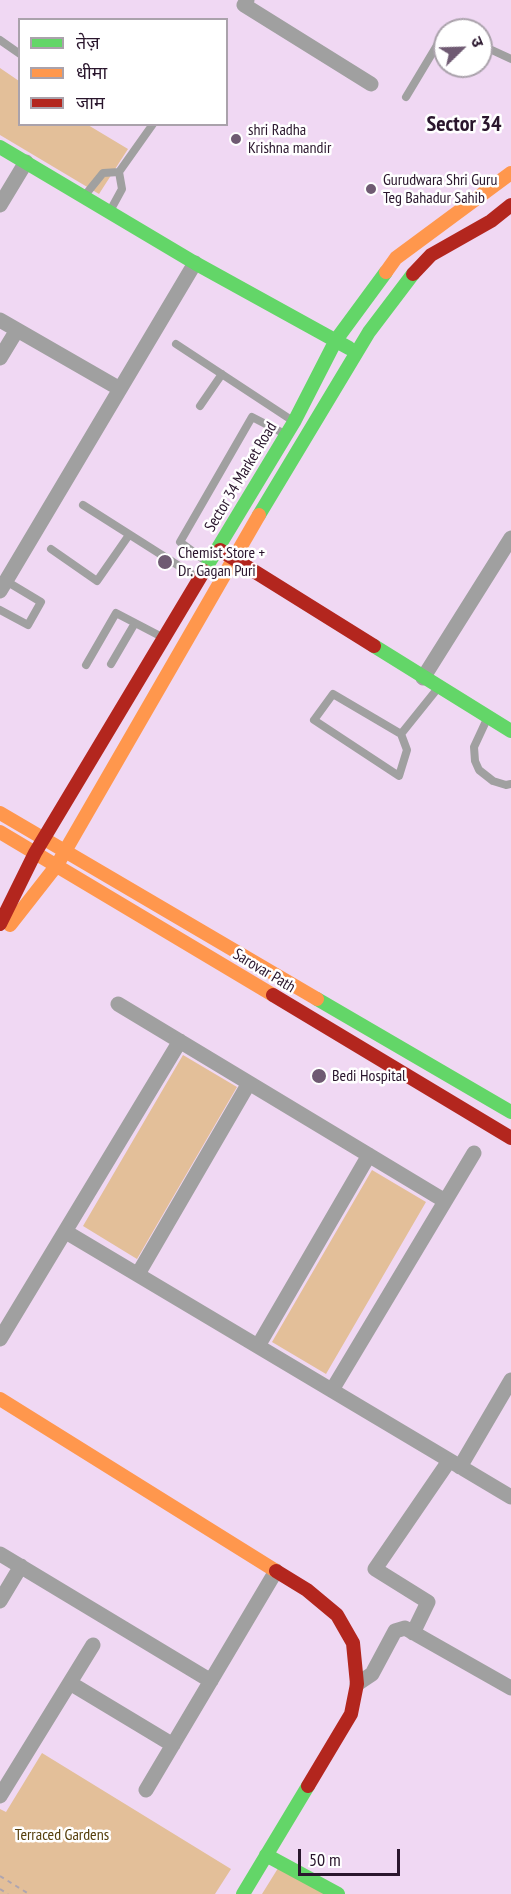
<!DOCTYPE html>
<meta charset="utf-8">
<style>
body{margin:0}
#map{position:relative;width:511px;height:1894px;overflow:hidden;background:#f0d8f3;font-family:"PT Sans Narrow","Noto Sans Devanagari",sans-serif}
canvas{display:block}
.legend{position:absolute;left:18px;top:18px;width:210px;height:108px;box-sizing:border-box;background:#fff;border:2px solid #aaa2ab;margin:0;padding:8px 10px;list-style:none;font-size:18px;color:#2a162d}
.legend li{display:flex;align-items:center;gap:12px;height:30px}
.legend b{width:30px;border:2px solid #aaa2ab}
.north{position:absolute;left:433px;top:18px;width:60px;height:60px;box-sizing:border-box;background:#fff;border:2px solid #aaa2ab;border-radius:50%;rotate:67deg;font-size:16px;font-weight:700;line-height:24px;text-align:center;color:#2a162d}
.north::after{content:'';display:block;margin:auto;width:21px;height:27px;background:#6f5a72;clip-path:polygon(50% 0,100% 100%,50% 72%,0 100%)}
.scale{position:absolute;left:298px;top:1849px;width:102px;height:27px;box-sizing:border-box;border:3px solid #2a162d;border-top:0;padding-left:8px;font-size:18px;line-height:21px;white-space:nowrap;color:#2a162d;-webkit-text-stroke:4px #fff;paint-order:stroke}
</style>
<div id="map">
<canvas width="511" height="1894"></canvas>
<ul class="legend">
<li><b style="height:8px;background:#63d668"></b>तेज़</li>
<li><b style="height:8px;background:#ff974d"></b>धीमा</li>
<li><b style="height:8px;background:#b3261e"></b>जाम</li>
</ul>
<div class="north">उ</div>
<div class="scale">50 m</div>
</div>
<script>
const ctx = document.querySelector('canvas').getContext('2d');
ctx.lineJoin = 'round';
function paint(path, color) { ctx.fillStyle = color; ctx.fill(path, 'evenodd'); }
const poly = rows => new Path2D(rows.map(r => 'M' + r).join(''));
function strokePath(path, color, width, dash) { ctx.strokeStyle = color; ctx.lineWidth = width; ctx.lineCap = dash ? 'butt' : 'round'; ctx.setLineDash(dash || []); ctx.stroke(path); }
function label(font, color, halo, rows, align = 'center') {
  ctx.font = font + ' "PT Sans Narrow",sans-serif'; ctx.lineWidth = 5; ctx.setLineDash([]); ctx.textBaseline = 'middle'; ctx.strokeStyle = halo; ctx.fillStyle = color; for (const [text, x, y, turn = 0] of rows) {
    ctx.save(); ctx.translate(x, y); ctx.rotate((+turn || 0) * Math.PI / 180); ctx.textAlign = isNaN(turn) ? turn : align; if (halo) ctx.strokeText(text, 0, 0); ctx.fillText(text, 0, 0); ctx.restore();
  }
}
paint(poly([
 [0,68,19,81,20,124,88,125,128,149,99,194,0,135],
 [183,1055,237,1087,137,1259,83,1226],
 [372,1170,426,1202,326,1374,272,1342],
 [42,1753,231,1869,215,1894,0,1894,0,1809,6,1812],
 [280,1865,328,1894,262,1894]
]), '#e3bf99');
strokePath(poly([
 [0,1876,29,1894],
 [0,1889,8,1894]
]), '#afa5b0', 2, [4.5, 4.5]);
strokePath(poly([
 [0,40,20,54],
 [481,45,511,59],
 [406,97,445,32],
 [86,194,103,173,119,172],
 [110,211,122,189,119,172,153,124],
 [176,344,293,421],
 [200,406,222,374],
 [83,505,198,578],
 [51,549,97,581,129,535],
 [207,562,180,542,252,417,283,433],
 [0,610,28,625,41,602,6,581],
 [111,664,135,623],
 [86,665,116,613,162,637],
 [487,719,474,747,475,761,479,770,493,781,506,785,511,784],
 [401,734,407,750,399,776,314,720,333,694,401,734,438,688]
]), '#a0a0a0', 8);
strokePath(poly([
 [247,0,244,5,371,84],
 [0,205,26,162],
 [0,320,120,389],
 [0,358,17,330],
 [0,591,195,263],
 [423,678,511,538],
 [118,1004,445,1201],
 [66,1232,511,1497],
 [138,1274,249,1083],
 [0,1339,180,1041],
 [258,1346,369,1155],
 [332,1390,474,1153],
 [460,1467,511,1380],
 [0,1554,211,1681],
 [0,1601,21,1566],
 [413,1633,428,1602,375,1569,449,1461],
 [70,1683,173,1745],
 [357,1684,372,1674,395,1631,405,1628,511,1688],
 [146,1790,276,1571],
 [0,1796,93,1645]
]), '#a0a0a0', 15);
strokePath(poly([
 [0,147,195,263,349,348],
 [259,515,369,332,413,274],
 [204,571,294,422,336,340,386,272],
 [374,646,511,731],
 [317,999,511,1112],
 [266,1855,338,1894],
 [243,1894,308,1786]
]), '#63d668', 14);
strokePath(poly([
 [386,272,396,258,511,173],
 [0,813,317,999],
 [0,832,273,995],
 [10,925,57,865,259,515],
 [0,1399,276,1571]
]), '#ff974d', 14);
strokePath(poly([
 [413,274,431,255,491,221,511,205],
 [220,550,374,646],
 [0,924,35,853,204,571],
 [273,995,511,1138],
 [276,1571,307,1590,337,1615,353,1643,357,1684,351,1714,308,1786]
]), '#b3261e', 14);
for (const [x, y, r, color] of [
 [236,139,6,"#6f5a72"],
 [371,189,6,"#6f5a72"],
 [165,562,8,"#6f5a72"],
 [319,1076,8,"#6f5a72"]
]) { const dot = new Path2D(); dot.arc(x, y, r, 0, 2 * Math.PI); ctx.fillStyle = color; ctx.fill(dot); strokePath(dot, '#fff', 2); }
label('16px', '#2a162d', '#fff', [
 ["shri Radha",248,130],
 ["Krishna mandir",248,148],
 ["Gurudwara Shri Guru",383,180],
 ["Teg Bahadur Sahib",383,198],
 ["Chemist Store +",178,553],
 ["Dr. Gagan Puri",178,571],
 ["Bedi Hospital",332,1076]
], 'left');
label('16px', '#2a162d', '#fff', [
 ["Sector 34 Market Road",241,477,-59],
 ["Sarovar Path",264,971,31]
]);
label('16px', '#57400d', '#fff', [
 ["Terraced Gardens",62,1835]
]);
label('bold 22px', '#2a162d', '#fff', [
 ["Sector 34",464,125]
]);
</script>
